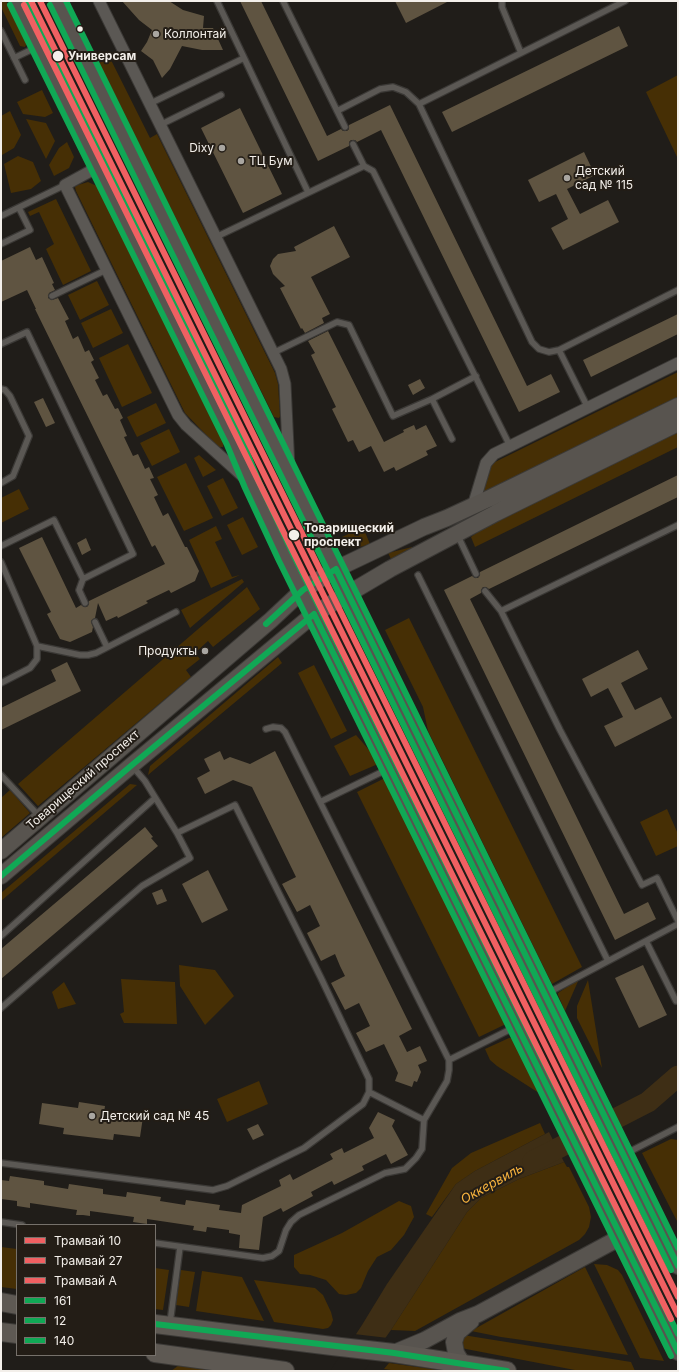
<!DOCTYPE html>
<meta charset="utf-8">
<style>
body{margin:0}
#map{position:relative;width:679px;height:1372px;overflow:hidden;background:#201d19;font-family:Inter,sans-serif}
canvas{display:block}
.frame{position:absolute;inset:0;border:2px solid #f3efea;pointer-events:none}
.legend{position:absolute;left:16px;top:1224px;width:140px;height:132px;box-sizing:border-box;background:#231d16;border:1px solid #76716b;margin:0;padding:5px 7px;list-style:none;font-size:12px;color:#f3efea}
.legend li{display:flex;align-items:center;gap:8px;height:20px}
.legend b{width:20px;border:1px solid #76716b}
</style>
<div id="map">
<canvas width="679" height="1372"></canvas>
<div class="frame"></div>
<ul class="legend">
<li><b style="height:5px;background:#f06062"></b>Трамвай 10</li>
<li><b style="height:5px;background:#f06062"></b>Трамвай 27</li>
<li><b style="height:5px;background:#f06062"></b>Трамвай А</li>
<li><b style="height:5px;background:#10a855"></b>161</li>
<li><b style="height:5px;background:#10a855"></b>12</li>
<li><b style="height:5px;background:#10a855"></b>140</li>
</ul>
</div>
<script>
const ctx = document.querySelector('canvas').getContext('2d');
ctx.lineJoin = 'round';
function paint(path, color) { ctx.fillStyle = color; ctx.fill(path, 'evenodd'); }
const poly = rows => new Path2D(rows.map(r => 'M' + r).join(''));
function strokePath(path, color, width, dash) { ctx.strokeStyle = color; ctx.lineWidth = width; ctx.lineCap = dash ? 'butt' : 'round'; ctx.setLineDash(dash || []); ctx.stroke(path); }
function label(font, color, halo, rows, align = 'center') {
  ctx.font = font + ' Inter,sans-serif'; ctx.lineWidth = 4; ctx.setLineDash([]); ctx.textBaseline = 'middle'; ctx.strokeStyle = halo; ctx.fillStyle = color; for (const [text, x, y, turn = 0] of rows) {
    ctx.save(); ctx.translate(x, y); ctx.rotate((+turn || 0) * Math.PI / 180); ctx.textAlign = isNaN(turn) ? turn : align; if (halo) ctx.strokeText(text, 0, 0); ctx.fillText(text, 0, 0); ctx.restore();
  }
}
paint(poly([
 [1,1,6,1,27,43,25,47,20,46,1,7],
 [110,58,150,138,157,134,275,373,278,384,280,416,279,418,274,417,99,63],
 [678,75,678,159,646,92],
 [42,90,53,113,45,117,23,114,17,102],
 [10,111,21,135,14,148,2,155,1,116],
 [26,119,46,123,55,141,46,159],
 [67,142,74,157,69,168,54,176,49,165,59,148],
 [18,156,33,162,41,181,31,189,11,193,4,164],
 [88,182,97,186,224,443,223,447,218,447,185,413,76,191,75,187,78,185],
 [56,199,91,271,63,285,46,249,54,244,39,212,30,216,28,212],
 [97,281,109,305,80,320,68,295],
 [111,309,123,333,93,348,81,323],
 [128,344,152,393,122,407,99,358],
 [678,372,678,400,483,493,490,467,495,462],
 [156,403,166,423,137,437,127,417],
 [169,429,180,452,152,466,140,443],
 [678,429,678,447,475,547,471,537,492,521],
 [199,455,216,470,203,477,194,458],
 [186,463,213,518,184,531,157,477],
 [223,478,238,508,222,516,207,486],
 [19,489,29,509,1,523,1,498],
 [243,517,258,547,242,555,227,525],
 [216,526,222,539,215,542,232,577,240,575,211,588,189,540],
 [359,529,365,532,370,544,360,547,355,546,345,541,342,537],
 [412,547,412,548,391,559,388,553],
 [242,579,244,582,190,628,181,610],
 [247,587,260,609,213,647,208,641,195,653,200,659,186,670,191,677,38,806,18,784],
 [409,618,582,967,552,984,428,731,423,707,385,630],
 [278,657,282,663,148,775,150,766],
 [314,665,347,731,331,739,298,673],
 [356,735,370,751,378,764,350,776,334,746],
 [385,778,506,1024,479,1037,357,792],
 [130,784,137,785,1,901,1,893],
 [10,790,30,813,1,838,1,798],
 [667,809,678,834,678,846,656,856,640,822],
 [179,965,215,970,234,996,205,1025,180,986],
 [121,979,175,982,177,1024,124,1023,120,1014,124,1012],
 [579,979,565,1011,558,995,558,993],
 [588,980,602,1068,577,1018,577,1006],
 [64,982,76,1004,58,1009,52,992],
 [509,1038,513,1038,516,1041,542,1095,497,1066,490,1060,485,1049],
 [259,1081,268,1104,227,1122,217,1099],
 [540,1123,545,1134,475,1171,456,1184,432,1217,426,1214,452,1168,471,1153],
 [671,1139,678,1140,678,1223,642,1153],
 [564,1162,567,1167,569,1167,589,1207,591,1217,589,1227,585,1234,579,1240,415,1331,391,1330,467,1212,481,1198,519,1179],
 [399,1201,411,1206,414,1217,404,1235,391,1250,377,1257,368,1271,361,1288,356,1293,346,1295,339,1294,326,1280,310,1275,300,1274,294,1267,294,1255,342,1233],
 [1,1247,17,1249,17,1289,1,1287],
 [594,1264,607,1265,618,1270,622,1275,664,1361,640,1358],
 [585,1267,628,1355,501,1337,471,1331],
 [155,1268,169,1270,163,1310,155,1309],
 [181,1270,195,1272,189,1307,176,1305],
 [202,1271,242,1277,264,1321,196,1311],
 [254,1280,315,1288,323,1295,331,1312,333,1320,331,1325,328,1328,323,1329,274,1322],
 [463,1335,631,1362,635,1371,580,1371,466,1349,463,1348,461,1338],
 [389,1363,446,1371,398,1371,384,1369],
 [186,1364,232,1371,171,1371,179,1365]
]), '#462f05');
paint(poly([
 [549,1132,564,1162,519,1179,481,1198,467,1212,391,1330,362,1371,332,1371,362,1325,387,1284,456,1184,475,1171]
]), '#3e2e15');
paint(poly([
 [354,1334,388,1338,364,1371,330,1371]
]), '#201d19');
strokePath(poly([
 [533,1161,648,1102,678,1076]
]), '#3e2e15', 21);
paint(poly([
 [122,1,169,1,183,10,204,16,203,28,213,28,223,50,202,50,182,46,170,69,162,78,153,60,141,51,147,42,152,30,139,20],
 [240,1,261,1,327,136,341,129,343,131,347,131,349,129,349,125,390,105,527,386,551,374,560,392,519,412,381,130,357,142,355,140,351,140,349,142,349,146,318,161],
 [395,1,449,1,406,23],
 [619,26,628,46,452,132,442,112],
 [240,108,282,194,243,213,201,128],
 [584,152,595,175,567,189,580,214,608,200,619,222,563,250,551,228,568,219,556,194,539,202,528,180],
 [334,226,350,257,311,277,330,314,322,318,324,323,305,333,302,328,301,329,280,288,285,286,273,274,270,266,273,259,278,254,296,251,294,247],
 [30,247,36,260,42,257,54,283,52,284,55,290,49,293,48,298,52,300,58,298,69,319,65,321,73,339,78,336,85,352,89,350,94,360,91,362,99,378,95,380,103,396,107,394,115,409,118,408,123,418,120,420,127,436,124,437,133,456,138,454,145,469,149,467,154,478,150,479,158,495,154,497,163,516,168,513,185,547,187,547,199,571,195,581,171,593,169,590,146,601,148,603,118,618,117,616,106,621,98,603,95,618,91,621,93,627,92,632,70,642,60,639,47,614,51,612,19,548,42,537,76,608,81,605,84,607,87,607,89,604,89,601,165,564,155,545,152,547,35,309,36,309,27,290,1,302,1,261],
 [678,314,678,334,591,377,583,360],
 [328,331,384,442,404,432,403,430,414,425,416,430,426,425,437,446,426,451,428,455,396,471,394,467,384,472,371,446,359,452,353,440,348,442,332,409,336,407,311,355,315,353,308,341],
 [420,379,425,388,413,395,408,385],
 [43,398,55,423,46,427,34,402],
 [678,475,678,497,489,589,486,587,483,587,481,590,481,593,470,599,624,914,648,902,656,919,615,940,444,590,472,576,475,578,478,578,480,575,480,572],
 [86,538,91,550,82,555,77,543],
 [638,650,648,669,621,683,635,710,661,697,672,718,615,747,604,726,623,717,608,688,591,697,582,679],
 [67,662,81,691,1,730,1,708,56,681,51,670],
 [220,751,224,760,230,757,250,764,275,751,412,1029,399,1036,407,1052,420,1046,427,1061,418,1065,421,1072,417,1082,414,1081,412,1087,395,1081,398,1073,384,1044,366,1052,356,1033,370,1026,359,1003,345,1010,331,983,345,976,340,966,335,954,321,961,307,933,320,926,310,905,297,912,282,884,296,877,252,787,233,780,205,794,197,778,210,771,204,759],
 [145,827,153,837,151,838,158,846,1,979,1,949],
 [208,870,228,910,202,923,182,884],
 [162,889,167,901,157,905,152,893],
 [643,965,667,1015,639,1028,615,978],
 [79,1102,105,1106,104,1112,143,1117,140,1137,114,1134,113,1140,63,1134,64,1128,39,1124,42,1103,78,1108],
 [378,1112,395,1120,392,1126,408,1155,391,1164,386,1154,362,1166,364,1170,334,1185,332,1181,311,1192,313,1196,283,1212,281,1208,263,1217,259,1250,239,1248,240,1235,229,1233,229,1230,207,1227,206,1232,200,1231,193,1230,194,1226,147,1219,147,1224,133,1222,134,1217,90,1211,90,1216,83,1215,76,1215,77,1210,30,1203,30,1208,17,1206,17,1201,1,1199,1,1180,9,1181,10,1176,44,1181,44,1185,68,1189,69,1184,103,1189,103,1194,126,1197,127,1192,161,1197,160,1201,185,1205,186,1200,220,1205,219,1210,241,1213,242,1205,281,1186,279,1180,290,1174,293,1180,333,1159,330,1154,342,1148,344,1153,374,1138,369,1128],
 [258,1124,264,1135,253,1140,247,1129]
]), '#5f5441');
const lane = poly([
 [217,1,308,192],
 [283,1,345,127],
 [502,1,502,7,521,53],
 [1,31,25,80],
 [14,58,37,47],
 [149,104,244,58],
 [419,104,625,1],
 [337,111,380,89,393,87,406,92,419,104,532,342,539,349,549,352,559,350,678,290],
 [160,125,221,95],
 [353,144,364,166,373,171,510,446],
 [1,216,65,185],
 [216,237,364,166],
 [1,244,30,230,19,208],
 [52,296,106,270],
 [1,344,27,332,133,554,83,579,54,520,1,546],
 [559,350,588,408],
 [273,353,337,322,349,325,393,416,432,399,476,376],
 [1,389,5,390,10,396,29,436,13,476,1,483],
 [432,399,452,439],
 [457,534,476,574],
 [1,562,37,646,80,655,88,655,96,653,176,612],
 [418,575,608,961],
 [83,579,79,590,85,603],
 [485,591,501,611,560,730,642,885,657,878,678,921],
 [501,611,678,525],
 [95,622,107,647],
 [1,683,30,668,37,659,37,646],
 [266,729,273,727,281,728,285,732,449,1060,515,1027],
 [1,775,40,817],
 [320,802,388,769],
 [1,936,155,798],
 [646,941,676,1001,678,1000],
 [544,995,678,924],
 [1,1008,142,886,190,858,177,833,145,781,133,767],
 [369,1092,424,1120,447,1081,449,1070,449,1060],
 [625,1154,678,1127],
 [1,1163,213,1190,227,1186,304,1148,363,1104,369,1092,369,1079,321,978,235,805,177,833],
 [1,1222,22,1225],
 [155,1243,263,1258,272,1256,279,1251,286,1230,291,1222,299,1215,385,1173,405,1169,416,1158,422,1149,424,1120],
 [170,1323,180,1247]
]);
const street = poly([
 [99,1,281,369,285,384,289,468],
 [98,167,65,185,178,415,186,425,248,481],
 [473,506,486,463,494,454,678,363]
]);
const secondary = poly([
 [17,1,234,442,252,485,286,557,678,1352],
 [57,1,544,995,678,1266],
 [1,851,271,620,303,590,336,569,424,527,447,518,490,498,678,406],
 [1,876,132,765,314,614,390,569,496,513,678,423],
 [394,1353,425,1340,460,1321,478,1314,621,1237],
 [462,1363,456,1353,454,1342,457,1333,471,1321]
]);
const primary = poly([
 [1,1302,17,1305],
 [155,1324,332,1346,394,1353,507,1371],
 [1,1332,17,1334],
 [155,1353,285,1371]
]);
strokePath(lane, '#3b3936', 8);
strokePath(street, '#3b3936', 13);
strokePath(secondary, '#3b3936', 18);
strokePath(primary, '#3b3936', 20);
strokePath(lane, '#5b5854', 5.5);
strokePath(street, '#5b5854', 11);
strokePath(secondary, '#58544f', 16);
strokePath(primary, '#5e5953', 18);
strokePath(poly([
 [266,624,303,590,336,569,678,1266],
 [1,876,132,765,314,614,678,1352],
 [155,1324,394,1353,507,1371]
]), '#10a855', 6);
strokePath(poly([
 [10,5,227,445,245,488,279,561,671,1356],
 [50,5,671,1270]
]), '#10a855', 6);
strokePath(poly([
 [26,1,241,438,259,482,293,554,678,1334],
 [66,1,678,1248]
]), '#10a855', 6);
strokePath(poly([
 [31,1,678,1315]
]), '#f06062', 6);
strokePath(poly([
 [24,5,671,1319]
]), '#f06062', 6);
strokePath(poly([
 [40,1,678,1297]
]), '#f06062', 6);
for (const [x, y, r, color] of [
 [80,29,3.5,"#f3efea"],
 [156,34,4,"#a9a6a1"],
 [58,56,6,"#f3efea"],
 [222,148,4,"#a9a6a1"],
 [241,161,4,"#a9a6a1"],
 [567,178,4,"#a9a6a1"],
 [294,535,6,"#f3efea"],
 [205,651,4,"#a9a6a1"],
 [92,1116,4,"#a9a6a1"]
]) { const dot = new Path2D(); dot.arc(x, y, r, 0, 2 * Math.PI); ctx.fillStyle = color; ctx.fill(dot); strokePath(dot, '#231d16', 1.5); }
label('12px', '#f3efea', '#231d16', [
 ["Коллонтай",164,34],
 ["Dixy",214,148,"right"],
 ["ТЦ Бум",249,161],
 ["Детский",575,171],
 ["сад № 115",575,185],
 ["Продукты",197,651,"right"],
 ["Детский сад № 45",100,1116]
], 'left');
label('bold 12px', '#f3efea', '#231d16', [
 ["Универсам",68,56],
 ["Товарищеский",304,528],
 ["проспект",304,542]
], 'left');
label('12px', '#f3efea', '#231d16', [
 ["Товарищеский проспект",83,780,-41]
]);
label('italic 13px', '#f6b23d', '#231d16', [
 ["Оккервиль",492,1184,-29]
]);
</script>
